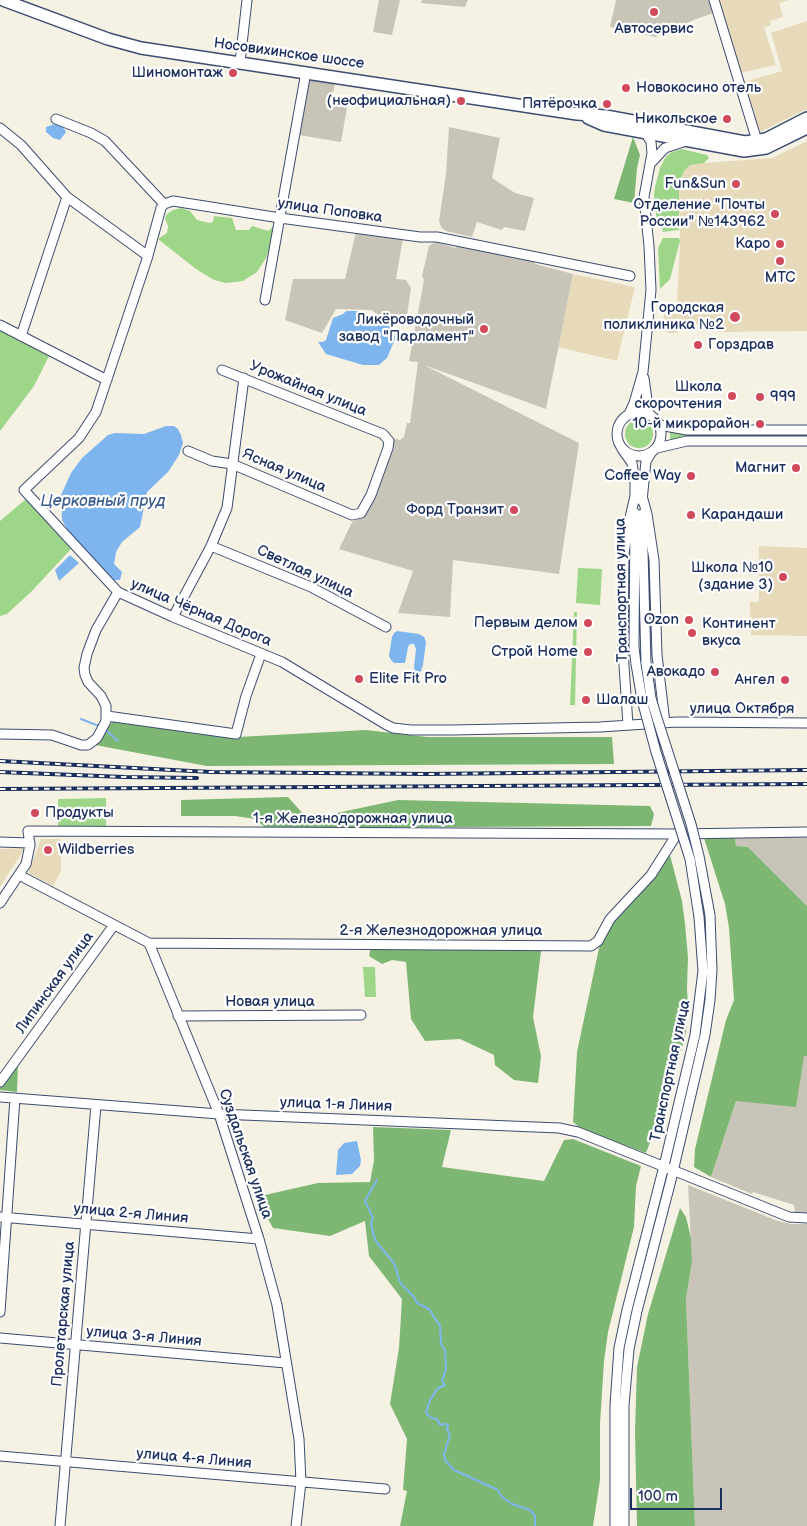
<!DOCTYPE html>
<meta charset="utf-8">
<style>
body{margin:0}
#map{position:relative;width:807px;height:1526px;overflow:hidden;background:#f5f2e3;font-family:"Balsamiq Sans",sans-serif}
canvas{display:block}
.scale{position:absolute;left:630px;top:1488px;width:92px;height:22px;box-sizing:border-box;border:2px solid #1b2f5e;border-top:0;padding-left:6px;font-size:15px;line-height:18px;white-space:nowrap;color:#1b2f5e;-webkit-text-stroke:4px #fff;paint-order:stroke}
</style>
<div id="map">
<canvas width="807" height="1526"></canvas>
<div class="scale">100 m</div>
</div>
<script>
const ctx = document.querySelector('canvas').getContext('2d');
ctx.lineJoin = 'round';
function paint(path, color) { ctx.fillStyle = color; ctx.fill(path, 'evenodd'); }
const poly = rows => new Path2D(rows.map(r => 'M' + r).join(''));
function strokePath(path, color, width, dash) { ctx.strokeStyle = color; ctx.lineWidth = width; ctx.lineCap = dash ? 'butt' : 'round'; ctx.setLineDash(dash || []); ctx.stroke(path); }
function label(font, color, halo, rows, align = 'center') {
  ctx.font = font + ' "Balsamiq Sans",sans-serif'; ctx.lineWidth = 4.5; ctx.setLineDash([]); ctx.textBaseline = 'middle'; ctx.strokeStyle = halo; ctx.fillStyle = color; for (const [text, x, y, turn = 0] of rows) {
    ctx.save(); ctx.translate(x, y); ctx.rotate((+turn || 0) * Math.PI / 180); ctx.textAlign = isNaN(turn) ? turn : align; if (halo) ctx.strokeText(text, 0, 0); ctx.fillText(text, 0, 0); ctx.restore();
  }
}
paint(poly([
 [718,0,790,0,779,3,783,17,770,21,771,25,764,28,776,65,740,73],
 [807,21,807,109,760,132,744,82,782,71,771,33],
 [807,141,807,331,718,332,718,325,678,324,678,333,668,333,663,327,664,311,666,308,677,304,680,241,679,185,681,184,681,178,684,171,690,165,704,163,772,158],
 [573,274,635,287,617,361,558,347],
 [759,546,807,548,807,636,751,635,750,602,759,602],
 [41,839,61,839,61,871,53,886,28,873],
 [25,848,0,887,0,849]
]), '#e7daba');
paint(poly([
 [379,0,400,0,392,35,373,32],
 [422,0,468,0,465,7,421,3],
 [616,0,710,0,714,13,696,19,655,37,610,27],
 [308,78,335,82,332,99,348,102,341,142,299,135],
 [449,127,500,138,492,178,515,193,534,198,525,231,504,227,502,230,477,222,472,237,446,231,441,227,439,221,446,174],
 [356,232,403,238,396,279,406,280,411,288,406,322,388,321,371,310,336,309,322,333,285,320,293,279,345,279],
 [435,242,456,248,456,246,533,260,535,264,573,274,546,409,424,365,579,443,559,574,453,560,450,617,398,613,413,571,339,549,352,522,365,515,392,448,393,438,400,440,404,437,407,423,410,423,418,362,409,361,424,280,422,276,429,246],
 [807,836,807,906,748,847,736,846,735,837],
 [805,1056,807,1056,807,1213,795,1212,794,1205,753,1192,752,1194,711,1177,736,1101],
 [688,1185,778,1221,791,1224,807,1224,807,1526,695,1526,686,1299,692,1262]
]), '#c8c4b8');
paint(poly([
 [682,149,707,155,709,158,704,163,690,165,684,171,681,178,681,185,679,185,679,230,663,232,662,228,657,225,654,195,655,187,660,168,665,158,670,153],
 [181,208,190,211,197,220,209,223,213,222,214,216,232,218,236,230,249,230,252,226,268,231,276,224,266,258,257,272,243,281,226,283,214,280,196,269,158,239,167,233,168,226,165,218,167,214,173,210],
 [663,238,679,238,680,241,670,279,660,289,658,248],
 [0,331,49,356,34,386,0,431],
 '625 434a14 14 0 1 1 28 0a14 14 0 1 1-28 0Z',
 [670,432,681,434,807,435,807,437,681,438,670,440],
 [26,499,71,549,31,592,7,614,0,616,0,521],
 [578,568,602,569,600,605,576,603],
 [574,612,577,612,575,705,570,705],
 [106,798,106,828,58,828,58,799],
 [363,967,375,967,376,997,365,997]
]), '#9dd688');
paint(poly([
 [633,137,640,155,637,168,634,203,614,199],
 [113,721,238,737,366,730,427,737,612,737,614,764,207,766,95,745],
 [288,797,305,816,318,817,398,800,650,806,654,814,651,826,266,828,255,819,235,816,181,816,181,800],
 [735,837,736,846,748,847,807,906,807,1056,804,1056,796,1107,736,1101,711,1177,694,1167,695,1149,726,1020,734,1000,729,928,725,904,704,838],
 [670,855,682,901,685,924,688,957,687,988,688,1007,686,1032,674,1079,646,1153,583,1130,573,1122,577,1052,599,948,609,926],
 [371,947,541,951,533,1017,541,1056,538,1083,514,1080,495,1065,494,1055,460,1039,425,1041,411,1019,406,962,392,960,382,964,369,956],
 [18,1063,17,1092,0,1090,0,1087],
 [373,1127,451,1130,442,1167,544,1181,564,1140,573,1139,641,1166,636,1186,634,1227,608,1332,604,1361,600,1424,600,1480,593,1526,400,1526,407,1491,403,1490,407,1439,390,1404,399,1348,402,1299,369,1256,365,1221,330,1236,273,1228,256,1197,318,1183,370,1182,374,1160],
 [680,1208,686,1217,691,1238,692,1262,686,1299,695,1526,637,1526,635,1432,637,1367,648,1314]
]), '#7eb774');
paint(poly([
 [55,124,62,126,65,130,66,132,60,140,53,138,46,132,46,127],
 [346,311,356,311,382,322,389,323,393,326,395,339,387,358,379,365,363,365,326,354,318,342,323,342,326,340,333,318,343,314],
 [166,426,174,426,178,429,181,435,183,443,179,455,168,472,147,492,140,527,122,542,116,552,114,564,122,572,120,580,109,580,70,534,62,520,61,495,71,473,82,458,108,435,115,433,144,434],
 [70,555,79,563,59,581,55,570],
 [397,631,419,634,424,637,426,642,423,665,421,671,418,673,415,671,414,667,416,649,414,644,410,644,408,647,405,663,394,663,391,660,389,656,392,637,394,633],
 [357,1141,361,1160,360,1166,352,1174,336,1175,338,1150,344,1143]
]), '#7eb5ee');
strokePath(poly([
 [81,719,99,726],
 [107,731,118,741],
 [377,1180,365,1201,373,1218,371,1224,374,1237,377,1243,394,1263,400,1282,404,1287,414,1297,417,1303,429,1309,440,1326,441,1344,445,1350,446,1369,442,1381,445,1385,438,1388,430,1400,426,1413,431,1418,437,1419,440,1425,445,1424,448,1425,447,1429,450,1435,444,1454,445,1460,454,1470,498,1490,501,1496,512,1504,530,1510,535,1516,535,1526]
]), '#7eb5ee', 2);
const minor = poly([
 [714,0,757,141],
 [240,62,247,0],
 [56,119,91,133,105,141,164,204],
 [0,128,21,145,67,197,148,256],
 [651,163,665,148,686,141],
 [164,204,161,208,147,259,96,412,79,438,24,490,118,592,173,617,282,662,385,724,393,728,411,730,453,730,600,727,677,722,807,723],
 [164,204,173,201,280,218,420,237,437,237,630,276],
 [265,300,306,72],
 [0,325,107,380],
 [21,336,67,197],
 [644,378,649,414],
 '617 434a22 22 0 1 1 44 0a22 22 0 1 1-44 0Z',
 [629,414,634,403,643,372,651,290,649,246,644,197,652,153,651,142,647,135,642,132],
 [659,425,687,430,807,430],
 [657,448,687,441,807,441],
 [622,449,632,463,635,483,635,500],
 [188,451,212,461,232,464,352,515,361,513,371,495,388,448,389,441,383,434,222,370],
 [642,496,647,514,654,560,657,655,665,723],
 [642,501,646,461,651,453],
 [635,513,634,647,636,664],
 [642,514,646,663],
 [211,546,311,587,386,627],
 [173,617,211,546,227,508,244,378],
 [107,716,236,734,246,696,261,654],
 [628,725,623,651,624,554,628,526,635,496],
 [0,734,52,735,81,745,88,745,97,738,106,721,106,706,101,696,88,682,85,675,84,668,87,654,96,630,118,592],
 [0,842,30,843],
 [19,875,149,943,219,1114,259,1239,277,1305,299,1439,301,1482,296,1526],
 [0,903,26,864,30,845,28,831,677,834,807,832],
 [149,943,591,946,598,941,610,919,651,875,677,834],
 [178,1016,361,1015],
 [0,1082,114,925],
 [0,1097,219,1114,559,1128,578,1132,789,1217,807,1218],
 [0,1217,259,1239],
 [0,1312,15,1098],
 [0,1338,286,1363],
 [0,1456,385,1489],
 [60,1526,96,1105],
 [615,1526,615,1405,619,1348,627,1310,664,1166,695,1035,703,971,699,917],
 [624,1526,624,1405,629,1349,637,1311,671,1180,705,1035,710,1000,712,970,710,915]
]);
const major = poly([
 [3,0,108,39,141,48,577,114,606,116,745,142,766,139,807,118],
 [588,118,604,125,744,151,766,148,807,128]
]);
strokePath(minor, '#3c4c72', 11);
strokePath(major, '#3c4c72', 14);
strokePath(minor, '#fff', 9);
strokePath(major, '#fff', 11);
const rail = poly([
 [0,761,211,772,426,774,807,770],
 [0,772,124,777,197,778],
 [0,789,807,784]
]);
strokePath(rail, '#1b2f5e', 4);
strokePath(rail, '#fff', 2, [5.5]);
const minorBridge = poly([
 [646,663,651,698,657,718,691,824,699,856,710,915],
 [636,664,642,700,656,752,690,859,699,917]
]);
strokePath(minorBridge, '#3c4c72', 11, []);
strokePath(minorBridge, '#fff', 9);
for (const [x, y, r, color] of [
 [654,12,5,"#d1495b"],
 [233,73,5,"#d1495b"],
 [626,88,5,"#d1495b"],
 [461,101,5,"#d1495b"],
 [607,104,5,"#d1495b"],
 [727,119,5,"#d1495b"],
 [736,184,5,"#d1495b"],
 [775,214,5,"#d1495b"],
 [780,244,5,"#d1495b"],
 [780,261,5,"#d1495b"],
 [735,317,6,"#d1495b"],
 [484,329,5,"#d1495b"],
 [698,345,5,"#d1495b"],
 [732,396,5,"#d1495b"],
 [760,397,5,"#d1495b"],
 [760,424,5,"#d1495b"],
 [796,468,5,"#d1495b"],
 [691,476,5,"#d1495b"],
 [514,510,5,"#d1495b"],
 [691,515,5,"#d1495b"],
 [783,577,5,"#d1495b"],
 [689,620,5,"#d1495b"],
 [588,623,5,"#d1495b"],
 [692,633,5,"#d1495b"],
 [588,652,5,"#d1495b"],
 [715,672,5,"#d1495b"],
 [359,679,5,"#d1495b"],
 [785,680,5,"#d1495b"],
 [586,700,5,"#d1495b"],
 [35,813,5,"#d1495b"],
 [48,850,5,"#d1495b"]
]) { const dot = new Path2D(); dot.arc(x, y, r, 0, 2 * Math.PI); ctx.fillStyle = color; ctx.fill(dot); strokePath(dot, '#fff', 2); }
label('15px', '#1b2f5e', '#fff', [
 ["Автосервис",654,29,"center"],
 ["Шиномонтаж",223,73],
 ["Новокосино отель",636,88,"left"],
 ["(неофициальная)",451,101],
 ["Пятёрочка",597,104],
 ["Никольское",717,119],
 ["Fun&Sun",726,184],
 ["Отделение \"Почты",765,205],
 ["России\" №143962",765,222],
 ["Каро",770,244],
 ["МТС",780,278,"center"],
 ["Городская",724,308],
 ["поликлиника №2",724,325],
 ["Ликёроводочный",474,320],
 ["завод \"Парламент\"",474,337],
 ["Горздрав",708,345,"left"],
 ["Школа",722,387],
 ["скорочтения",722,404],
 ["999",770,397,"left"],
 ["10-й микрорайон",750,424],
 ["Магнит",786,468],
 ["Coffee Way",681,476],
 ["Форд Транзит",504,510],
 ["Карандаши",701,515,"left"],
 ["Школа №10",773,568],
 ["(здание 3)",773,585],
 ["Ozon",679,620],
 ["Первым делом",578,623],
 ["Континент",702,624,"left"],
 ["вкуса",702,641,"left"],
 ["Строй Home",578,652],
 ["Авокадо",705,672],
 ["Elite Fit Pro",369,679,"left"],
 ["Ангел",775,680],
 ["Шалаш",596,700,"left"],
 ["Продукты",45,813,"left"],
 ["Wildberries",58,850,"left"]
], 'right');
label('15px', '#1b2f5e', '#fff', [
 ["Носовихинское шоссе",289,54,8],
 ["улица Поповка",330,211,8],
 ["Урожайная улица",308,389,22],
 ["Ясная улица",284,471,23],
 ["Светлая улица",305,572,25],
 ["Транспортная улица",622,590,-91],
 ["улица Чёрная Дорога",201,613,23],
 ["улица Октября",742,709],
 ["1-я Железнодорожная улица",353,819],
 ["2-я Железнодорожная улица",441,931],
 ["Липинская улица",55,983,-54],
 ["Новая улица",270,1002],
 ["Транспортная улица",671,1071,-78],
 ["улица 1-я Линия",336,1105,2],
 ["Суздальская улица",245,1154,71],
 ["улица 2-я Линия",131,1214,5],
 ["Пролетарская улица",64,1314,-85],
 ["улица 3-я Линия",144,1337,5],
 ["улица 4-я Линия",194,1459,5]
]);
label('italic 16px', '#3e5e90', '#fff', [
 ["Церковный пруд",103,502]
]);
</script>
